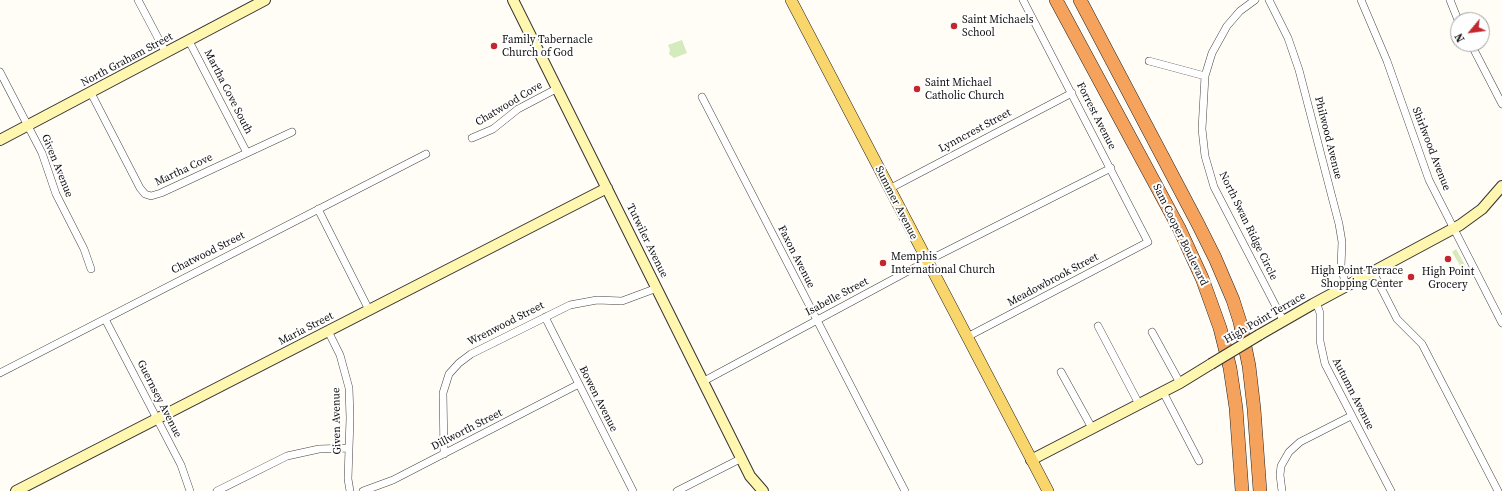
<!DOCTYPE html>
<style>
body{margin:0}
#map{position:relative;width:1502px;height:491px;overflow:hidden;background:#fffdf5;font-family:"Source Serif 4",serif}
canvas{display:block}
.north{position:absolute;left:1450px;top:12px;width:40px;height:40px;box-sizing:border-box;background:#fff;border:1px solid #a0a0a0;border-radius:50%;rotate:241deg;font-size:11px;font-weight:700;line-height:16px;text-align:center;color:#111}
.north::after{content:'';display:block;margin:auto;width:14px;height:18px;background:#c4262e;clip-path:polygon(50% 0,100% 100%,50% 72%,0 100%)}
</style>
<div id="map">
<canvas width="1502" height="491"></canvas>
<div class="north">N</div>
</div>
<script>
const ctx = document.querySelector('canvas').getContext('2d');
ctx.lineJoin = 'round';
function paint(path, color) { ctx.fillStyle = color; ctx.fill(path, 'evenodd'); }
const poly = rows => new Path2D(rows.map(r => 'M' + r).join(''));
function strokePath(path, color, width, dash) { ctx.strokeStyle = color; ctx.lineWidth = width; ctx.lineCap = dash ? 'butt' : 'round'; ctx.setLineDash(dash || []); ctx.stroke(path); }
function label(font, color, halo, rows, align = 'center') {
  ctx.font = font + ' "Source Serif 4",serif'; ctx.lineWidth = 4; ctx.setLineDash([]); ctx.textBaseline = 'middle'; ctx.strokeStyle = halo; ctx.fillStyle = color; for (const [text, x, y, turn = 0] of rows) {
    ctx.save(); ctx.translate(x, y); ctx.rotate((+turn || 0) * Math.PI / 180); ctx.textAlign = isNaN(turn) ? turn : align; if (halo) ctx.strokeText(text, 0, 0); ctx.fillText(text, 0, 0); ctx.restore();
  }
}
paint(poly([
 [682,40,687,53,674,58,669,54,670,50,668,45],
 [1456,249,1465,265,1461,267,1452,252],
 [1328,269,1332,270,1329,279,1323,287,1321,283]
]), '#d5ebbd');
const street = poly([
 [138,0,166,53],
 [1255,0,1240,11,1227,26,1212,53,1205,76,1202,129,1205,156,1214,187,1283,320],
 [1269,0,1288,38,1299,70,1339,224,1342,242,1341,266,1346,286],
 [1361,0,1387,61,1429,180,1502,323],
 [1450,0,1458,20],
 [189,41,247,153],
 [1471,44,1502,104],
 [1149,61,1205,76],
 [0,72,42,153,56,194,84,249,91,269],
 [91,93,140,188,145,194,151,196,161,193,292,132],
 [702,97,905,491],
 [472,138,493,129,518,109,556,89],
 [889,189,1072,93],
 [318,209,369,310],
 [1373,272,1397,319,1422,344,1498,491],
 [1316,302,1320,313,1320,341,1325,364,1391,491],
 [545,317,633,491],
 [105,319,181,465,190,491],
 [1098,326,1139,404],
 [328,331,340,355,349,388,350,418,348,479,350,491],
 [1152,332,1180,383],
 [967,337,1148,242,1023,0],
 [1061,372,1092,428],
 [0,373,426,154],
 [704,381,927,261,1111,168],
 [1163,392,1199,461],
 [444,454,443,393,449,374,459,363,471,354,570,305,597,300,622,301,657,288],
 [217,491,287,456,319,449,349,448],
 [363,491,393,480,579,384],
 [677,491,742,458],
 [1282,491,1280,475,1281,466,1289,452,1300,442,1351,416]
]);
const secondary = poly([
 [513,0,750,476,763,491],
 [0,140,265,0],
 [1259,335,1313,304,1460,225,1482,209,1502,186],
 [1031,460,1180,383,1211,364],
 [16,491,607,188]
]);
const primary = poly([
 [791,0,1048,491]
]);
const highway = poly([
 [1056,0,1179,228,1202,278,1220,328,1230,368,1236,408,1242,491],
 [1080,0,1198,224,1215,258,1233,300,1240,322,1249,366,1254,409,1260,491]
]);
strokePath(street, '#444', 8);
strokePath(secondary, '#333', 12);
strokePath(primary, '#222', 12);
strokePath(highway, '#222', 14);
strokePath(street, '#fff', 7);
strokePath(secondary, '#fff6b0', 10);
strokePath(primary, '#f9d66b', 11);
strokePath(highway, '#f5a25d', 13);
const secondaryBridge = poly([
 [1211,364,1259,335]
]);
strokePath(secondaryBridge, '#333', 12, []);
strokePath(secondaryBridge, '#fff6b0', 10);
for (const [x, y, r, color] of [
 [954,26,4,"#c4262e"],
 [494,46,4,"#c4262e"],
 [917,89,4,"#c4262e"],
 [1448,259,4,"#c4262e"],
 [883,263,4,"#c4262e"],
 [1411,277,4,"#c4262e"]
]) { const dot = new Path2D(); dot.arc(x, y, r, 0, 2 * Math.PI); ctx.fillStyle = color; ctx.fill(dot); strokePath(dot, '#fff', 1.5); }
label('11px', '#111', '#fff', [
 ["Saint Michaels",962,20],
 ["School",962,33],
 ["Family Tabernacle",502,40],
 ["Church of God",502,53],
 ["Saint Michael",925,83],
 ["Catholic Church",925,96],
 ["Memphis",891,257],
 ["International Church",891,270],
 ["High Point Terrace",1403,271,"right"],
 ["Shopping Center",1403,284,"right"],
 ["High Point",1448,272,"center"],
 ["Grocery",1448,285,"center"]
], 'left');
label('11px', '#111', '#fff', [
 ["North Graham Street",127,60,-28],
 ["Martha Cove South",228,92,63],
 ["Chatwood Cove",509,104,-31],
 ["Forrest Avenue",1096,116,63],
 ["Lynncrest Street",975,131,-28],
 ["Philwood Avenue",1328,138,76],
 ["Shirlwood Avenue",1431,149,69],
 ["Given Avenue",57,166,68],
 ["Martha Cove",184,170,-25],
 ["Summer Avenue",896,203,63],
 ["North Swan Ridge Circle",1248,226,64],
 ["Sam Cooper Boulevard",1180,235,64],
 ["Tutwiler Avenue",647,241,64],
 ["Chatwood Street",208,253,-27],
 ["Faxon Avenue",796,257,63],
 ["Meadowbrook Street",1053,280,-28],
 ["Isabelle Street",837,297,-28],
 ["High Point Terrace",1265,318,-30],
 ["Wrenwood Street",506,324,-27],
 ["Maria Street",306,329,-27],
 ["Autumn Avenue",1353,394,63],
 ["Guernsey Avenue",159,399,63],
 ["Bowen Avenue",598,399,63],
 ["Given Avenue",337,421,-91],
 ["Dillworth Street",467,430,-27]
]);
</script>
